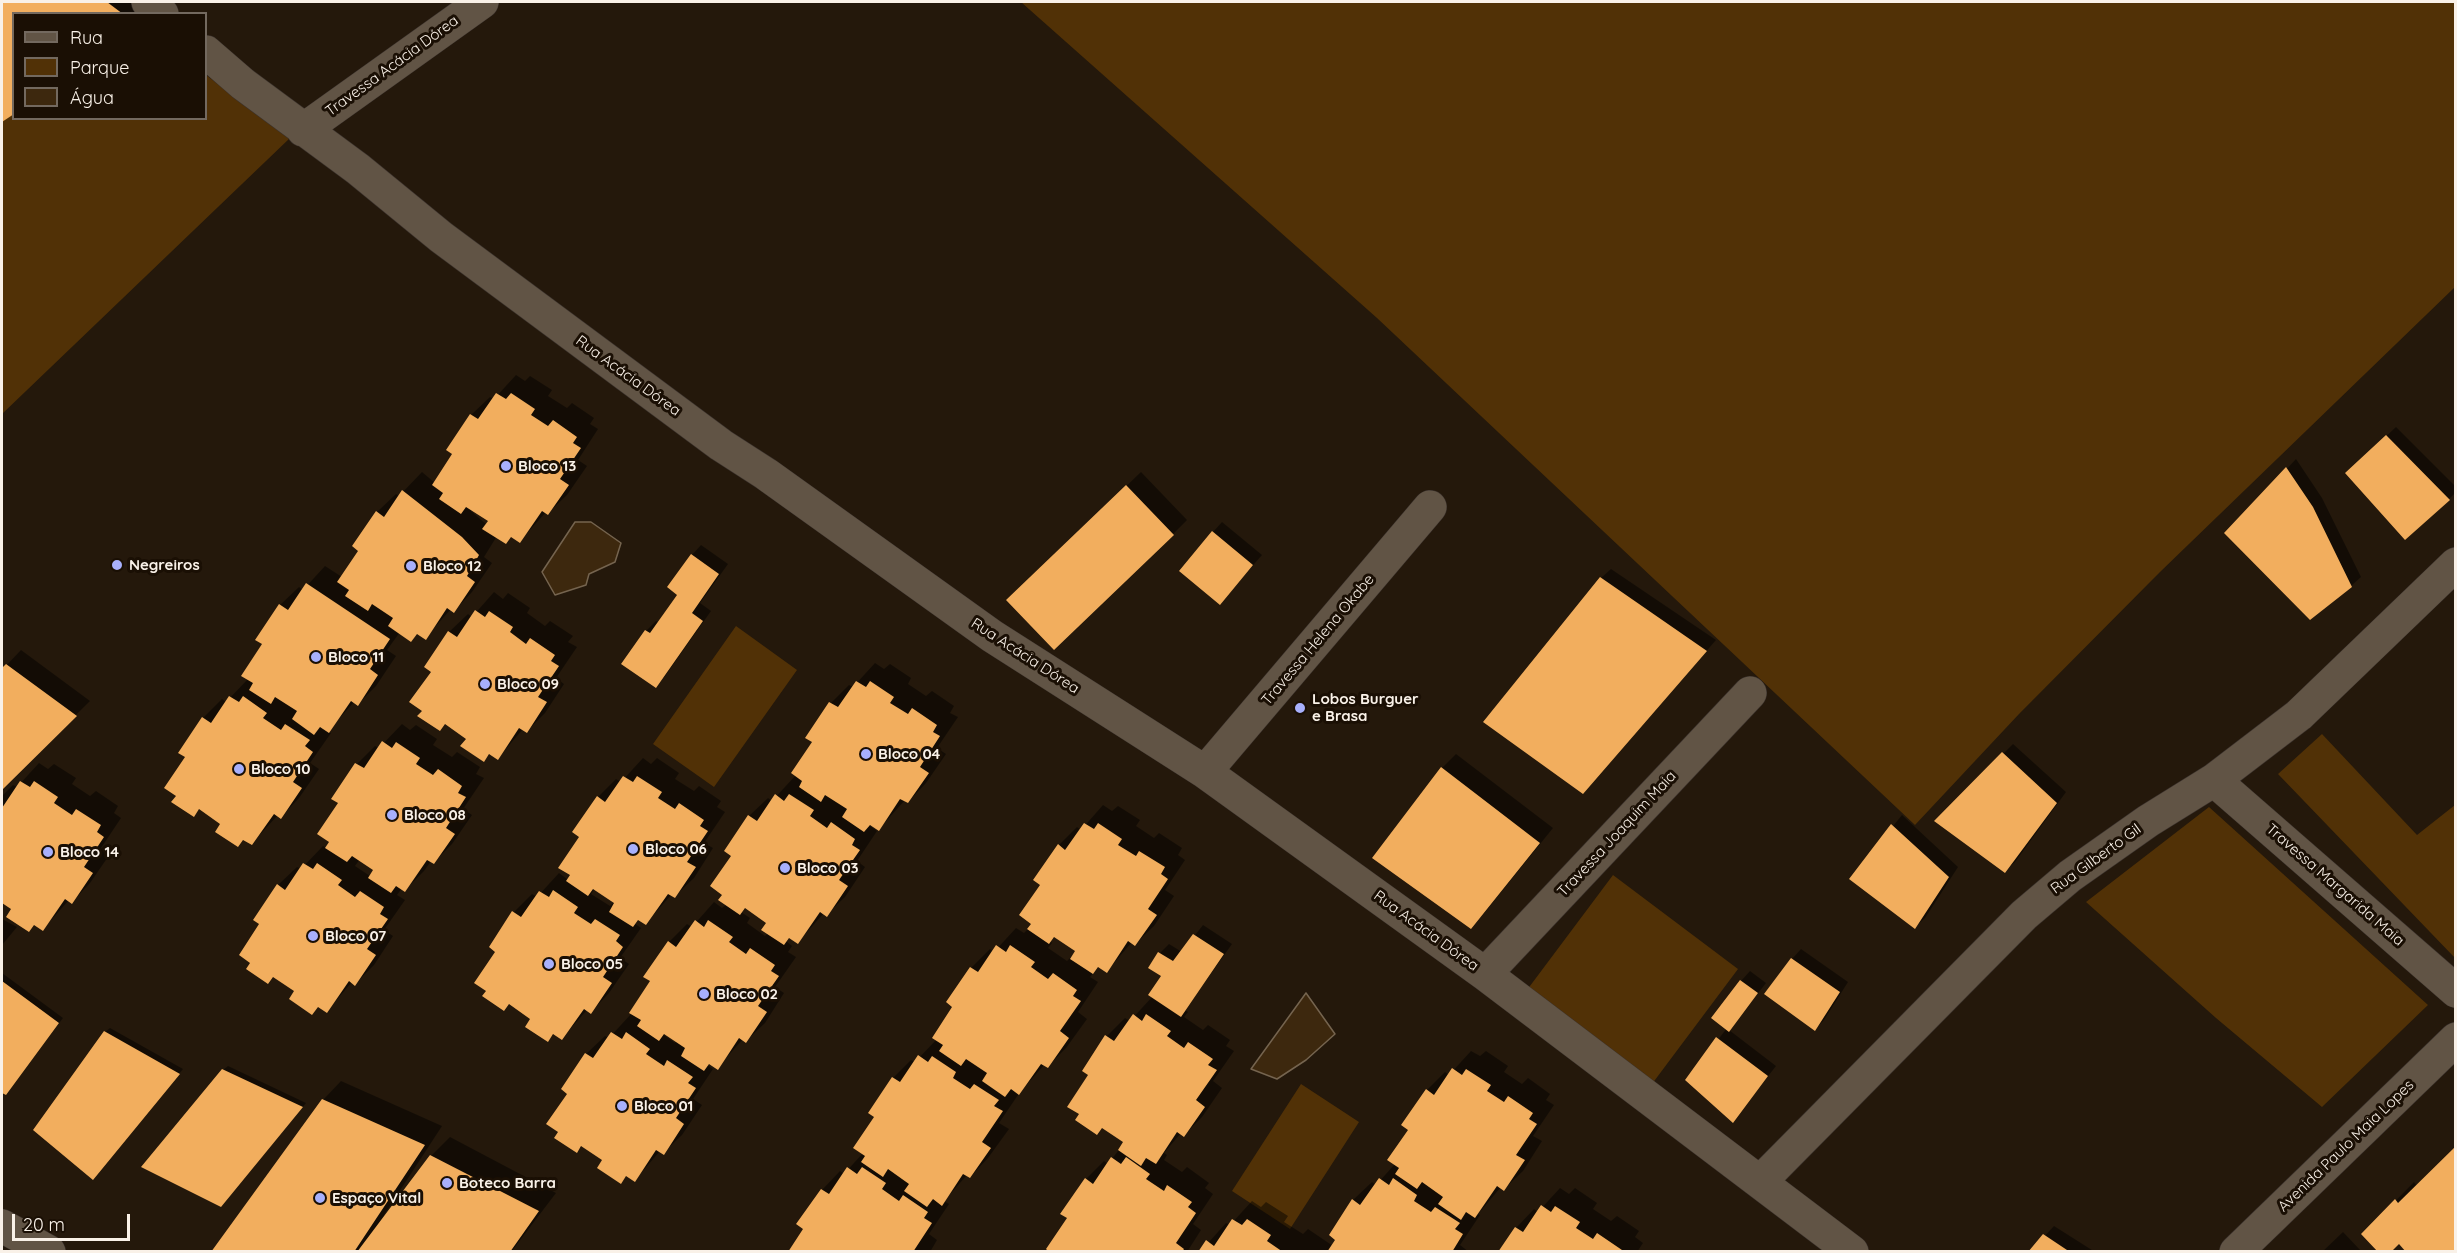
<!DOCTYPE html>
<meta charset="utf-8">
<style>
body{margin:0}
#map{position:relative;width:2457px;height:1253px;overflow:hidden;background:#24180b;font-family:Quicksand,sans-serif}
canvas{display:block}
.frame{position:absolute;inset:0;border:3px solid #f9f1e8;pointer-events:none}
.legend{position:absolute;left:12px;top:12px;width:195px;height:108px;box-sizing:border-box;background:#1a0f04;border:2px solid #73695f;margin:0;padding:8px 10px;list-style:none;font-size:18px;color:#f9f1e8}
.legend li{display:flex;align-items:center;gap:12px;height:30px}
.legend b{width:30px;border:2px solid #73695f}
.scale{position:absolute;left:12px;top:1214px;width:118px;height:27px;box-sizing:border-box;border:3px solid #f9f1e8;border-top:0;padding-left:8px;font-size:18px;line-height:21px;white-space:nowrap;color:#f9f1e8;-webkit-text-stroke:4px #1a0f04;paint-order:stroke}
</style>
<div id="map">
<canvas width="2457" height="1253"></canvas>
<div class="frame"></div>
<ul class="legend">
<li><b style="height:8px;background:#615445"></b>Rua</li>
<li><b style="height:16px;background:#513106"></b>Parque</li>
<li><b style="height:16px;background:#3d280e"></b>Água</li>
</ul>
<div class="scale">20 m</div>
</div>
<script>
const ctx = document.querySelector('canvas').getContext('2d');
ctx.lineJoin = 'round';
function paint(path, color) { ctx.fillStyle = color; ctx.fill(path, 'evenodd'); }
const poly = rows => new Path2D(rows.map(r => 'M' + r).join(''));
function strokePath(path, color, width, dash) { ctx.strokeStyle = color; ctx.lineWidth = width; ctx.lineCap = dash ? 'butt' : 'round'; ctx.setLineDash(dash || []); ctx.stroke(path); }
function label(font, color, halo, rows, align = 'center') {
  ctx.font = font + ' Quicksand,sans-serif'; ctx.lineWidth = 6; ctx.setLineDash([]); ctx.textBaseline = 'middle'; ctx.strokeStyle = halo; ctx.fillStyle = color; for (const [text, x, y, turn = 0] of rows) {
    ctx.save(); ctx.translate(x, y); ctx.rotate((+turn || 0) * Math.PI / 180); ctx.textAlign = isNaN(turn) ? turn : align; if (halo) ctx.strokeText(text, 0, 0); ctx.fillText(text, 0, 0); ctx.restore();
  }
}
paint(poly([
 [1021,2,2455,2,2455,287,2160,572,2019,714,1915,825,1377,318],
 [206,75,290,138,2,414,2,122,13,114,14,118,206,118],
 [736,626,797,670,714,787,653,744],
 [2322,734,2417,835,2455,805,2455,958,2278,774],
 [2209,807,2428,1005,2322,1107,2216,1018,2086,902],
 [1613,875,1738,969,1643,1096,1518,1002],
 [1301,1084,1359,1122,1290,1229,1232,1191]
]), '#513106');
const water = poly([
 [575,522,591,522,621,543,615,562,589,574,586,585,555,595,542,572,575,522],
 [1306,993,1335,1034,1306,1060,1277,1079,1251,1069,1306,993]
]);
paint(water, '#3d280e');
strokePath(water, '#75644f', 1.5);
paint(poly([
 [2,2,129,2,145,13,14,14,14,112,2,120],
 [516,375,525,381,530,376,552,390,548,396,567,408,572,403,594,418,590,424,598,429,578,460,587,466,567,495,548,513,546,512,520,541,512,536,497,536,484,557,492,563,472,592,454,611,451,609,425,638,418,633,400,632,387,650,396,656,376,686,358,704,354,702,328,731,331,733,310,763,319,769,299,798,281,817,278,815,252,843,244,839,238,845,222,823,200,808,194,815,178,795,187,756,181,752,203,718,222,699,226,702,248,679,280,605,299,587,303,590,325,566,342,577,360,551,354,546,377,512,396,494,399,496,422,472,435,483,455,453,471,415,490,397,494,399],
 [473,509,490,521,487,525,471,511],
 [2396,427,2456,487,2456,492,2449,499,2347,473],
 [2296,459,2322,498,2361,577,2351,586,2227,533],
 [1141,472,1187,520,1173,534,1022,586],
 [1222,522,1262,555,1220,603,1213,532],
 [701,545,728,564,700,603,711,611,665,676,656,686,624,663,646,631,656,621,659,623,679,595,692,555],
 [1611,569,1716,640,1593,782,1601,578],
 [494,592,503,599,508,593,530,608,527,613,545,626,550,621,573,636,568,642,577,647,556,678,564,684,545,713,527,731,523,729,498,758,491,753,484,760,468,738,424,710,433,671,449,632,468,614,472,617],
 [21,650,90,701,2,788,2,670],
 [875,663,884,669,890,664,911,678,908,684,926,696,932,691,954,706,950,713,958,717,937,748,946,754,926,783,908,802,905,800,879,829,872,824,870,826,877,831,857,861,865,867,845,897,826,915,824,913,798,942,790,937,786,941,792,946,788,952,796,957,775,987,784,993,765,1023,746,1041,743,1039,717,1068,705,1061,704,1063,713,1069,693,1099,702,1105,682,1135,663,1153,660,1151,635,1180,627,1175,620,1182,605,1160,583,1145,577,1151,570,1093,586,1054,605,1036,609,1038,632,1013,652,981,669,942,687,924,692,927,714,902,722,908,727,904,724,894,733,855,749,816,768,798,772,801,796,775,831,703,849,685,853,687],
 [746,907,768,922,768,933,765,936,747,923,750,918,741,912],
 [665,1033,677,1040,675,1043,664,1035],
 [402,724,410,730,416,725,437,739,433,745,452,757,457,752,480,767,476,774,484,778,463,809,472,815,452,844,434,862,431,861,424,871,405,890,402,888,397,895,405,900,384,930,393,936,374,965,355,984,352,982,327,1011,252,962,261,923,278,885,297,867,301,869,323,846,326,848,331,842,340,803,357,764,375,746,379,748],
 [360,859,375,870,370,876,355,866],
 [2013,744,2066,792,2015,862,2005,871,1936,821],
 [1456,754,1553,828,1485,912,1471,927,1442,768],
 [643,758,651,764,657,758,679,773,675,779,694,791,699,786,721,801,717,807,725,812,704,843,713,848,694,878,675,896,672,894,646,923,639,918,634,923,641,928,620,958,629,964,609,993,591,1012,587,1010,562,1038,555,1033,548,1040,532,1018,510,1003,504,1009,488,990,497,952,514,912,532,894,537,897,559,873,567,879,571,874,581,836,598,797,616,779,621,782],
 [595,888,614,902,610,906,591,894],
 [39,763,48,769,54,764,76,778,72,784,90,796,96,791,118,806,114,813,121,818,101,848,110,854,90,883,72,902,69,900,43,929,2,901,2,796,13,785,17,787],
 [1103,805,1112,811,1118,806,1140,820,1136,826,1154,838,1159,833,1182,848,1178,855,1185,860,1165,890,1174,896,1154,926,1135,944,1132,942,1107,971,1099,966,1090,977,1098,982,1078,1012,1087,1019,1066,1048,1048,1066,1045,1064,1020,1092,999,1123,1009,1129,988,1158,970,1177,967,1175,944,1201,949,1204,929,1234,937,1240,930,1252,789,1252,805,1228,822,1190,840,1171,844,1174,863,1153,893,1078,911,1060,915,1062,937,1039,954,1006,948,1002,971,968,990,949,994,952,1016,928,1024,933,1028,929,1033,923,1042,884,1059,845,1077,827,1081,830],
 [1055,936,1077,951,1067,961,1048,948,1052,943,1050,941],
 [1902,815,1958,867,1925,918,1915,927,1851,878],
 [2,919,17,927,2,945],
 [1203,925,1232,944,1185,1010,1188,1012,1184,1017,1203,1030,1208,1025,1230,1040,1226,1046,1234,1051,1213,1081,1222,1088,1202,1117,1184,1135,1181,1133,1164,1153,1167,1155,1164,1160,1182,1172,1187,1167,1209,1183,1205,1188,1213,1194,1193,1224,1201,1230,1187,1252,1052,1252,1086,1179,1104,1161,1108,1164,1125,1142,1103,1127,1097,1133,1081,1114,1090,1075,1107,1036,1125,1018,1130,1021,1153,996,1163,976,1160,953,1169,944,1182,952],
 [1801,949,1848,982,1824,1020,1814,1030,1792,959],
 [1750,971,1766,983,1729,1030,1776,1066,1733,1121,1687,1080,1727,1028,1741,981],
 [2,973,63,1018,6,1093,2,1091],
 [110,1028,183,1069,98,1173,105,1032],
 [1471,1051,1480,1056,1486,1051,1508,1066,1504,1072,1522,1084,1528,1078,1550,1094,1546,1100,1554,1105,1533,1136,1542,1141,1523,1171,1504,1189,1501,1187,1478,1214,1480,1215,1460,1245,1469,1252,1200,1252,1226,1223,1230,1225,1252,1201,1261,1207,1266,1202,1288,1216,1284,1222,1303,1234,1308,1229,1333,1246,1353,1200,1372,1182,1376,1185,1395,1164,1427,1090,1445,1072,1449,1075],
 [228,1066,306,1103,225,1201,223,1070],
 [341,1081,442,1126,384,1215,386,1216,431,1156,450,1137,556,1193,511,1252,214,1251,323,1100],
 [2414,1182,2417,1186,2399,1242,2363,1234],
 [1560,1188,1569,1194,1575,1188,1597,1203,1593,1209,1611,1221,1617,1216,1639,1231,1635,1237,1643,1243,1637,1252,1500,1252,1516,1228,1534,1209,1538,1212],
 [2054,1226,2095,1252,2030,1252],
 [2343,1232,2362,1252,2322,1252]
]), '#0007');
paint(poly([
 [2,2,107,2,123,14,14,14,14,114,2,122],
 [496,393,506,399,511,393,535,409,531,415,548,426,553,420,577,437,573,443,581,448,560,479,569,485,548,515,542,511,520,543,511,537,506,544,482,529,488,521,466,507,461,514,439,499,443,493,432,485,452,454,446,450,470,414,478,419],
 [2386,435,2450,500,2405,540,2345,473],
 [2286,467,2313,507,2352,587,2310,620,2224,533],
 [1126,485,1174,535,1054,650,1006,600],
 [402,490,462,537,479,555,467,576,475,582,454,613,447,608,426,640,417,634,411,642,388,626,393,618,372,604,368,611,345,596,349,590,337,582,358,551,352,546,376,511,384,517],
 [1212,531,1253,565,1220,605,1179,571],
 [691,554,719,574,692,613,703,621,656,688,621,664,645,630,650,633,677,595,667,587],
 [1600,577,1707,651,1583,794,1483,722],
 [306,583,390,639,370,669,378,675,358,706,351,701,329,733,320,727,314,735,292,719,297,711,275,697,271,704,249,690,253,683,241,676,262,644,255,640,279,604,288,610],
 [475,610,485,617,489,611,513,627,510,632,526,644,530,638,555,655,551,661,559,666,538,697,547,702,527,733,519,728,498,760,489,754,484,762,460,746,466,739,445,724,440,731,417,716,422,711,409,702,431,672,424,667,448,631,457,637],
 [6,664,77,716,2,790,2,668],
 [856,681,866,687,870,681,894,697,890,703,908,714,912,708,937,725,933,732,940,736,920,767,929,773,908,803,900,799,879,831,870,825,864,832,842,817,847,809,825,795,821,802,799,787,802,781,791,773,812,742,805,738,829,702,838,707],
 [229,696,239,702,243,696,267,713,263,718,281,730,285,724,310,740,305,746,313,752,293,782,302,788,281,819,274,814,252,845,243,840,238,847,215,832,220,824,199,809,194,817,171,802,176,796,164,788,185,757,178,753,202,717,211,723],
 [382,741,392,748,396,742,420,758,416,764,433,775,438,769,462,786,458,793,466,797,446,828,455,834,434,864,427,860,405,892,396,886,391,893,368,878,373,870,352,856,347,862,325,848,329,842,317,834,338,803,331,799,355,763,364,768],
 [2002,752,2057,803,2005,873,1934,821],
 [1441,767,1540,843,1471,929,1372,858],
 [623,776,633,782,637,776,662,792,658,798,675,809,679,803,704,820,700,826,708,831,687,862,696,867,675,898,668,894,646,925,638,920,633,927,609,912,614,903,593,889,588,896,566,881,570,875,558,868,579,837,572,832,597,796,605,802],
 [20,781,30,787,34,781,58,797,54,803,72,815,76,809,101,825,97,832,104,837,84,867,93,873,72,904,65,899,43,931,34,925,29,932,6,917,11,909,2,903,2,808],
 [775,794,784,801,789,794,814,810,810,816,827,828,831,822,855,839,852,845,860,850,839,880,848,886,827,917,820,912,798,944,789,938,784,945,761,930,766,923,745,908,740,915,718,900,722,895,710,886,731,856,724,851,748,815,757,821],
 [1084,823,1094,829,1098,823,1122,839,1118,845,1136,856,1139,851,1165,867,1161,874,1168,879,1148,909,1157,915,1135,946,1128,941,1107,973,1098,967,1093,974,1070,959,1075,951,1054,937,1049,944,1027,929,1031,924,1019,915,1040,885,1033,880,1058,844,1065,850],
 [1891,824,1949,877,1915,929,1849,879],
 [303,863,313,869,317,863,342,880,338,885,355,897,360,891,384,907,380,914,388,919,367,949,376,955,355,986,349,981,327,1013,318,1007,312,1015,289,999,294,991,273,977,268,984,246,969,250,963,239,955,259,924,253,920,277,884,285,890],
 [553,890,578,907,574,913,591,924,595,919,620,935,616,941,623,947,603,977,612,983,591,1014,584,1009,562,1040,553,1034,548,1042,525,1027,530,1019,509,1004,504,1011,482,996,486,991,474,983,495,952,489,947,512,911,521,917,539,891,549,897],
 [695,920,704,927,708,920,733,937,729,942,746,954,750,948,775,965,771,971,779,976,758,1006,767,1012,746,1043,739,1038,718,1070,709,1064,704,1071,681,1056,685,1048,664,1034,659,1041,637,1026,641,1020,629,1013,650,981,643,977,668,941,676,947],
 [1193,934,1224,954,1181,1017,1148,995,1161,976,1148,968,1158,952,1173,961],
 [996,945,1006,952,1010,945,1035,962,1031,967,1048,979,1053,973,1077,990,1073,996,1081,1001,1060,1031,1069,1038,1048,1068,1041,1064,1019,1095,1011,1089,1005,1097,982,1081,987,1073,966,1059,961,1066,939,1051,943,1045,932,1038,952,1007,946,1002,970,967,978,972],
 [1791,958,1840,992,1815,1031,1764,994],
 [1740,980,1758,993,1729,1032,1711,1018],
 [2,981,59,1023,6,1095,2,1093],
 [1133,1014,1142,1021,1146,1014,1171,1031,1167,1036,1184,1048,1188,1042,1213,1059,1208,1065,1217,1070,1196,1100,1205,1107,1184,1137,1177,1132,1156,1164,1146,1158,1141,1166,1118,1150,1123,1142,1102,1128,1097,1135,1075,1120,1079,1114,1067,1107,1088,1075,1082,1071,1105,1035,1114,1041],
 [104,1031,180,1074,93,1180,33,1130],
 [611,1032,622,1039,626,1032,650,1049,646,1054,664,1066,667,1060,693,1077,688,1083,696,1088,676,1118,684,1124,664,1155,656,1150,635,1182,626,1176,621,1184,597,1168,602,1160,581,1146,577,1153,554,1138,558,1132,546,1124,567,1094,561,1089,585,1053,593,1058],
 [1716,1037,1768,1076,1733,1123,1685,1080],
 [918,1055,928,1062,932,1056,956,1072,953,1078,970,1089,974,1084,999,1100,994,1106,1003,1111,982,1142,991,1148,970,1178,963,1174,942,1206,933,1199,927,1207,904,1191,909,1184,888,1169,883,1177,861,1162,865,1156,853,1148,874,1117,868,1113,892,1077,900,1082],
 [1452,1068,1462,1075,1466,1069,1491,1085,1487,1091,1504,1102,1508,1096,1533,1113,1529,1119,1537,1124,1516,1155,1525,1160,1504,1191,1497,1186,1475,1218,1466,1212,1461,1220,1438,1204,1443,1197,1422,1182,1417,1189,1395,1174,1399,1168,1387,1160,1408,1130,1401,1125,1426,1089,1434,1095],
 [222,1069,303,1107,221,1207,141,1167],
 [322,1099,425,1145,354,1252,211,1252],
 [2456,1146,2456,1252,2406,1252,2399,1244,2391,1252,2378,1252,2361,1234,2395,1199,2398,1203],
 [430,1155,539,1211,510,1252,357,1252],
 [1111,1157,1121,1164,1126,1157,1150,1174,1146,1179,1164,1191,1167,1185,1192,1202,1188,1207,1196,1213,1176,1243,1184,1249,1182,1252,1049,1252,1046,1249,1067,1218,1060,1214,1085,1178,1093,1184],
 [847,1167,857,1174,862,1167,886,1183,882,1189,899,1201,903,1195,928,1212,924,1218,932,1223,913,1252,788,1252,803,1229,796,1224,821,1189,829,1194],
 [1379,1178,1389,1185,1393,1178,1417,1195,1414,1201,1431,1212,1435,1207,1460,1223,1455,1229,1463,1234,1452,1252,1327,1252,1335,1240,1329,1235,1352,1199,1360,1205],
 [1541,1205,1551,1212,1555,1206,1580,1222,1576,1228,1593,1239,1597,1233,1622,1250,1498,1252,1515,1227,1523,1232],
 [1232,1219,1242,1225,1247,1219,1271,1235,1267,1241,1283,1252,1198,1252,1206,1240,1214,1246],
 [2043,1234,2070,1252,2028,1252]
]), '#f2ae5e');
const minor = poly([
 [148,2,162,14],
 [206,52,243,84,358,169,441,237,721,445,766,474,992,636,1205,772,1485,974,1852,1252],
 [303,130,482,2],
 [1205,772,1430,507],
 [2214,780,2456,991],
 [1485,974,1750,693],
 [1760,1182,2024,915,2070,876,2148,821,2214,780,2299,715,2456,564],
 [2236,1252,2456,1039]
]);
const secondary = poly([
 [2,1226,49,1252]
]);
strokePath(minor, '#3c332e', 34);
strokePath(secondary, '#3c332e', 34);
strokePath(minor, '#615445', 33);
strokePath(secondary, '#615445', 33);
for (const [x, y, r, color] of [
 [506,466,6,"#a8b0fc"],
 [117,565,6,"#a8b0fc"],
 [411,566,6,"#a8b0fc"],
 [316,657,6,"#a8b0fc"],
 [485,684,6,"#a8b0fc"],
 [1300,708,6,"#a8b0fc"],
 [866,754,6,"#a8b0fc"],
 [239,769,6,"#a8b0fc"],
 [392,815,6,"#a8b0fc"],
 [633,849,6,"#a8b0fc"],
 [48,852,6,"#a8b0fc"],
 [785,868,6,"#a8b0fc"],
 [313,936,6,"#a8b0fc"],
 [549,964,6,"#a8b0fc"],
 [704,994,6,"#a8b0fc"],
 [622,1106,6,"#a8b0fc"],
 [447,1183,6,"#a8b0fc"],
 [320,1198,6,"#a8b0fc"]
]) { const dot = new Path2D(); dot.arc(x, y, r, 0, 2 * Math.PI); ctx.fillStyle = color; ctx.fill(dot); strokePath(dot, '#1a0f04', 2); }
label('15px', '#f9f1e8', '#1a0f04', [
 ["Travessa Acácia Dórea",392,66,-36],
 ["Rua Acácia Dórea",628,376,36],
 ["Travessa Helena Okabe",1318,640,-50],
 ["Rua Acácia Dórea",1025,656,33],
 ["Travessa Joaquim Maia",1617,834,-47],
 ["Rua Gilberto Gil",2096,859,-36],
 ["Travessa Margarida Maia",2335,885,41],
 ["Rua Acácia Dórea",1426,931,36],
 ["Avenida Paulo Maia Lopes",2346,1146,-44]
]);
label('bold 15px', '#f9f1e8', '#1a0f04', [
 ["Bloco 13",518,466],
 ["Negreiros",129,565],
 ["Bloco 12",423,566],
 ["Bloco 11",328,657],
 ["Bloco 09",497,684],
 ["Lobos Burguer",1312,699],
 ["e Brasa",1312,716],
 ["Bloco 04",878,754],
 ["Bloco 10",251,769],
 ["Bloco 08",404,815],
 ["Bloco 06",645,849],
 ["Bloco 14",60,852],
 ["Bloco 03",797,868],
 ["Bloco 07",325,936],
 ["Bloco 05",561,964],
 ["Bloco 02",716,994],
 ["Bloco 01",634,1106],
 ["Boteco Barra",459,1183],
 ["Espaço Vital",332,1198]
], 'left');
</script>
